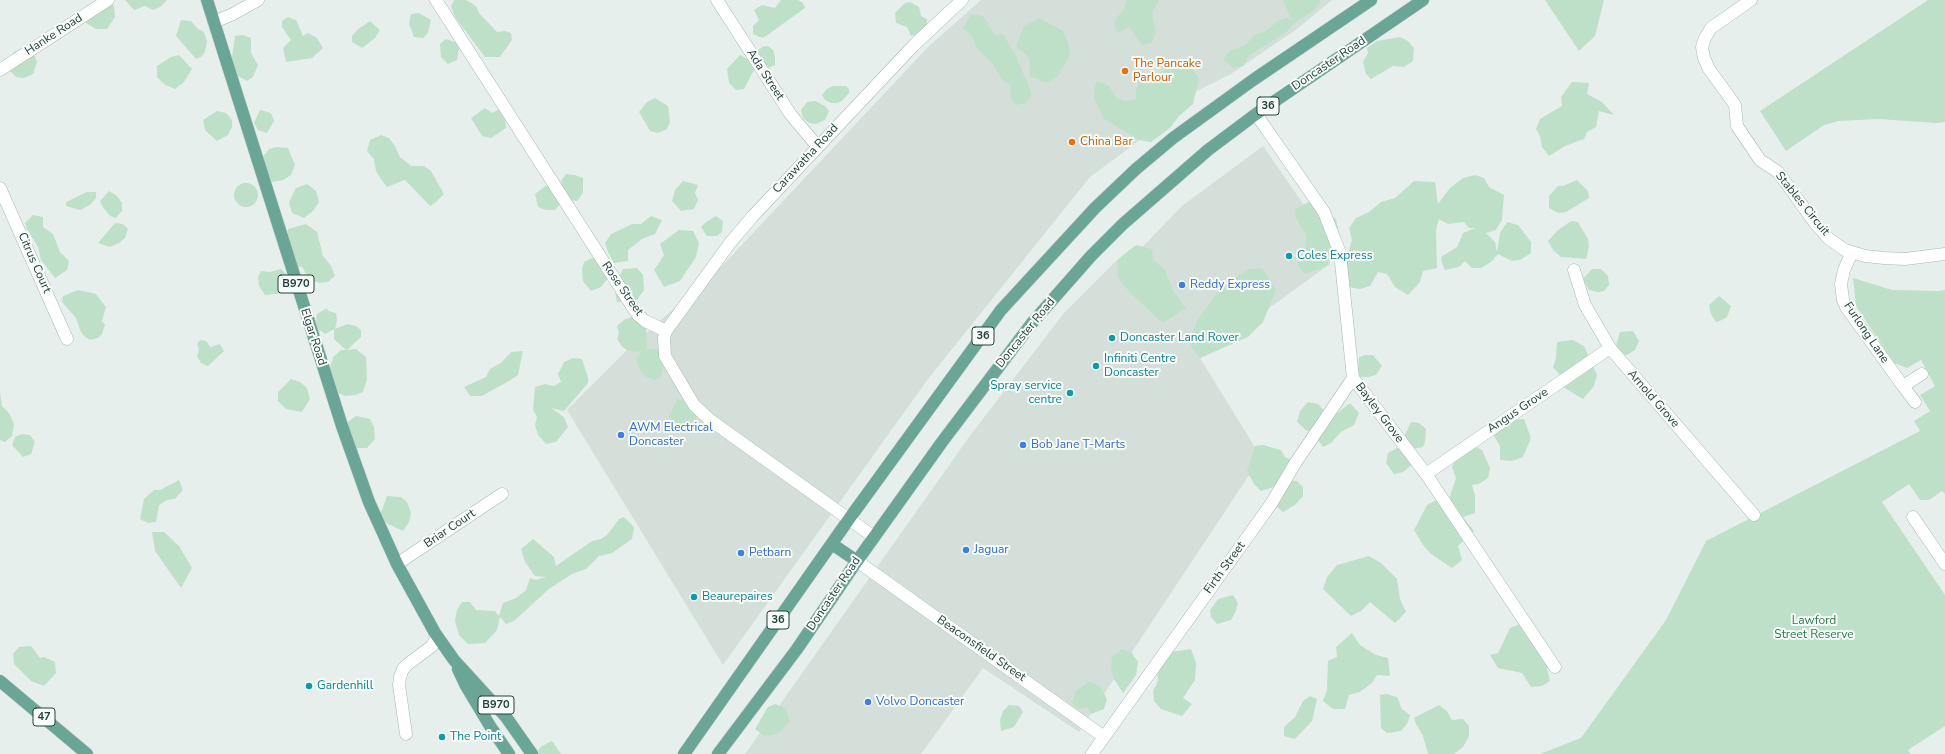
<!DOCTYPE html>
<style>
body{margin:0}
canvas{display:block;background:#e6efeb}
</style>
<canvas width="1945" height="754"></canvas>
<script>
const ctx = document.querySelector('canvas').getContext('2d');
ctx.lineJoin = 'round';
function paint(path, color) { ctx.fillStyle = color; ctx.fill(path, 'evenodd'); }
const poly = rows => new Path2D(rows.map(r => 'M' + r).join(''));
function strokePath(path, color, width, dash) { ctx.strokeStyle = color; ctx.lineWidth = width; ctx.lineCap = dash ? 'butt' : 'round'; ctx.setLineDash(dash || []); ctx.stroke(path); }
function label(font, color, halo, rows, align = 'center') {
  ctx.font = font + ' "Nunito Sans",sans-serif'; ctx.lineWidth = 4; ctx.setLineDash([]); ctx.textBaseline = 'middle'; ctx.strokeStyle = halo; ctx.fillStyle = color; for (const [text, x, y, turn = 0] of rows) {
    ctx.save(); ctx.translate(x, y); ctx.rotate((+turn || 0) * Math.PI / 180); ctx.textAlign = isNaN(turn) ? turn : align; if (halo) ctx.strokeText(text, 0, 0); ctx.fillText(text, 0, 0); ctx.restore();
  }
}
paint(poly([
 [981,0,1332,0,1297,29,1231,74,1191,94,1148,134,1090,177,928,379,723,665,567,410,627,350,722,266,928,47],
 [1263,146,1320,228,1330,264,1200,358,1261,457,1079,732,983,668,921,754,745,754,969,437,1064,313,1117,260,1123,267,1182,206]
]), '#d4dfda');
paint(poly([
 [125,0,167,0,160,7,153,10,145,6,134,10],
 [454,0,466,0,476,6,479,13,497,32,505,31,511,33,512,40,500,57,485,57,455,17,451,6],
 [781,0,798,0,803,3,805,8,766,36,762,38,753,34,753,26,759,20,754,10,762,5,775,8],
 [1127,0,1159,0,1152,12,1156,33,1151,43,1142,45,1129,27,1118,33,1114,25,1118,16,1123,11],
 [1283,0,1320,0,1320,3,1313,11,1296,22,1284,34,1250,55,1243,66,1233,68,1223,59,1230,51,1245,45,1256,34,1266,31,1279,20,1288,18,1292,21],
 [1545,0,1604,0,1595,36,1579,51],
 [1928,0,1945,0,1945,122,1936,123,1878,119,1839,121,1824,125,1786,151,1760,111],
 [107,2,114,6,115,17,107,29,96,29,86,23,86,17],
 [910,2,919,7,921,16,927,19,927,24,920,33,911,36,907,27,896,23,895,13,905,3],
 [419,13,431,20,428,33,423,38,414,37,409,24,411,14],
 [971,14,983,16,995,35,1003,34,1016,56,1032,94,1026,103,1017,105,1011,99,1010,85,1002,80,993,64,977,48,971,35,963,28],
 [288,17,296,20,303,36,308,33,317,38,323,48,312,58,286,62,283,48,291,40,282,27,282,21],
 [1039,18,1062,30,1068,42,1070,55,1057,77,1047,83,1030,76,1029,58,1016,46,1024,26],
 [181,20,191,21,198,29,204,32,207,41,205,52,201,57,196,59,176,36],
 [370,21,380,30,375,38,362,48,352,42,352,36,357,30],
 [243,35,251,38,251,53,258,65,253,77,247,81,238,76,231,64,235,36],
 [1400,37,1408,41,1414,48,1413,61,1404,67,1393,66,1371,79,1366,74,1363,62,1368,53,1367,48,1377,41],
 [446,39,457,43,459,49,457,60,448,64,441,57,440,44],
 [768,46,773,50,775,57,775,65,768,68,761,63,757,55,758,50,762,47],
 [22,48,34,54,37,62,33,74,24,78,16,77,10,71,7,62,14,52],
 [179,55,192,69,184,82,175,89,165,85,157,77,157,66,171,57],
 [740,55,751,61,754,70,744,89,736,90,729,83,727,69],
 [1178,64,1192,68,1199,79,1193,104,1179,116,1170,128,1151,142,1139,140,1104,119,1095,101,1094,89,1097,81,1109,86,1116,97,1124,101,1136,99,1136,91,1140,79,1153,78,1167,68],
 [1572,82,1589,83,1587,94,1602,102,1614,115,1599,111,1596,127,1587,132,1584,139,1565,146,1549,156,1542,147,1540,136,1536,129,1540,119,1562,106,1561,97],
 [833,86,846,86,849,89,849,93,842,101,837,103,831,103,825,100,822,95,827,89],
 [655,98,668,106,670,122,667,129,658,133,650,131,639,112,647,102],
 [816,101,825,106,829,111,825,120,816,124,809,123,803,118,801,110,807,102],
 [485,108,492,113,500,109,505,116,506,128,491,138,482,136,471,118],
 [260,110,271,113,274,121,267,133,258,130,254,123],
 [217,111,226,113,232,120,232,127,228,135,217,141,205,130,203,120],
 [381,135,389,138,395,146,400,157,411,166,424,166,431,171,444,194,435,203,430,206,405,180,387,187,381,179,376,171,374,159,367,151,370,140],
 [276,147,288,148,295,165,291,175,283,180,273,182,262,175,262,158,269,149],
 [566,174,575,175,583,178,583,193,577,201,570,200,563,190,561,181],
 [1475,175,1484,178,1489,187,1504,195,1502,220,1496,230,1486,233,1495,242,1497,252,1500,233,1507,222,1518,225,1531,242,1531,253,1520,260,1512,261,1498,254,1491,262,1481,268,1472,268,1465,261,1459,267,1445,270,1442,263,1441,257,1457,247,1463,233,1475,228,1469,228,1464,222,1448,224,1439,219,1436,230,1437,268,1423,271,1420,282,1408,295,1395,287,1387,274,1378,272,1370,286,1360,289,1348,287,1346,261,1352,240,1349,228,1356,218,1369,212,1381,202,1395,198,1414,181,1435,182,1438,204,1450,188,1463,178],
 [1577,180,1588,191,1589,198,1566,212,1558,213,1549,208,1549,196,1558,186,1563,186],
 [683,181,698,185,695,193,698,200,694,209,681,211,672,201,675,190],
 '234 195a12 12 0 1 1 24 0a12 12 0 1 1-24 0Z',
 [553,183,562,202,555,210,546,210,538,207,535,194,544,187],
 [307,184,316,191,319,202,313,211,304,218,292,213,289,202,296,188],
 [109,191,117,196,122,203,122,211,116,218,110,216,102,206,100,201],
 [87,192,96,192,96,198,90,205,80,210,66,206,66,202],
 [1309,202,1336,219,1340,237,1327,266,1305,274,1297,264,1305,253,1306,235,1296,218,1295,209],
 [33,215,43,217,43,227,53,234,60,252,69,261,67,270,55,278,41,260,38,247,27,229,25,223],
 [651,216,662,220,655,234,642,239,628,250,628,261,614,263,608,252,605,243,611,234,632,224,641,224],
 [716,216,723,221,722,232,717,236,707,236,701,227,706,222],
 [1571,221,1578,222,1588,239,1589,246,1586,259,1561,257,1553,250,1548,241,1558,230],
 [115,223,123,224,128,229,125,238,119,243,110,247,98,243],
 [306,224,317,232,323,256,331,266,335,276,328,282,320,283,310,280,302,267,290,266,286,252,288,229],
 [679,230,693,231,699,243,696,257,680,281,664,287,654,270,664,255,660,244],
 [1136,245,1152,249,1153,260,1164,269,1174,292,1186,308,1163,323,1130,293,1118,277,1117,260],
 [594,257,607,267,607,279,601,287,591,291,583,281,582,269,584,262],
 [637,268,643,275,644,290,637,300,617,302,614,286,623,269],
 [1262,268,1276,290,1263,322,1248,337,1200,358,1191,347,1192,334,1198,319,1218,292,1235,277,1249,269],
 [281,269,286,274,287,285,284,293,265,295,259,286,258,277,261,271,270,272],
 [1592,269,1601,269,1608,276,1609,285,1604,291,1598,292,1589,290,1583,279],
 [1853,278,1892,290,1939,291,1945,290,1945,494,1942,491,1929,500,1920,500,1909,484,1882,502,1945,595,1945,726,1908,750,1910,754,1540,754,1581,738,1666,620,1706,541,1920,431,1914,421,1930,411,1920,395,1935,386,1921,360,1907,368,1894,363,1856,306],
 [78,290,96,294,106,307,102,321,105,325,102,334,98,338,90,340,84,336,80,330,76,318,62,302,63,296],
 [1719,296,1731,306,1727,317,1722,320,1716,322,1711,314,1709,305],
 [327,308,328,311,336,313,337,320,335,329,347,324,356,326,361,330,361,337,347,350,356,349,366,357,367,379,363,392,355,395,345,396,336,392,329,372,333,357,341,350,346,350,334,339,334,329,325,334,317,328,316,321,317,314],
 [634,316,646,326,647,349,658,349,664,360,663,369,661,377,654,380,646,377,640,370,636,360,642,351,636,352,627,350,622,347,617,339,619,333,617,326,624,320],
 [1633,331,1639,341,1635,350,1627,355,1614,353,1620,332],
 [200,340,206,341,210,347,220,344,224,351,208,366,201,363,197,356,199,350,197,344],
 [1573,340,1584,346,1597,375,1594,386,1583,399,1563,387,1560,375,1553,367,1556,358,1557,342],
 [523,351,518,375,509,381,482,396,470,396,464,387,486,377,490,369,501,363,511,352],
 [1365,355,1373,355,1382,366,1376,375,1368,377,1360,377,1358,372,1359,357],
 [573,358,582,359,588,378,588,383,564,411,551,408,564,417,568,427,556,442,546,444,538,435,535,425,537,417,533,410,535,387,545,384,554,386,561,382,558,374,564,362],
 [291,379,300,382,307,388,310,399,302,412,286,409,278,401,278,392],
 [0,392,2,406,9,413,14,424,12,436,5,442,0,440],
 [678,399,694,405,701,412,691,423,674,426,669,416],
 [1308,402,1318,404,1328,415,1320,428,1307,431,1297,422,1300,411],
 [1350,403,1359,413,1354,425,1341,432,1331,443,1323,447,1316,437,1335,415],
 [356,416,370,419,374,427,375,439,367,448,357,448,348,445,342,426],
 [1524,419,1531,438,1523,457,1512,461,1500,460,1500,446,1494,436,1499,423,1510,420],
 [1411,422,1419,423,1426,429,1425,442,1423,447,1413,449,1404,437],
 [22,434,30,435,35,442,31,454,23,457,12,445,15,437],
 [1263,445,1281,450,1285,457,1296,462,1283,484,1261,491,1254,484,1247,471,1255,446],
 [1401,446,1413,464,1403,472,1394,474,1386,463,1388,453],
 [1474,446,1482,450,1490,468,1488,478,1479,484,1472,485,1475,495,1475,513,1463,517,1474,531,1458,546,1462,560,1452,568,1431,554,1423,545,1414,530,1427,505,1438,499,1447,505,1456,478,1452,467,1461,449],
 [179,480,183,490,175,499,167,500,159,505,156,522,148,523,140,519,144,499,154,490,160,490],
 [1288,480,1297,481,1303,487,1303,496,1295,505,1283,512,1274,504],
 [387,496,401,497,407,502,411,513,409,522,403,531,386,523,380,515],
 [624,517,634,527,632,539,612,553,599,556,586,569,572,574,549,589,514,621,506,624,500,617,497,630,485,643,468,644,459,635,455,621,457,610,462,602,470,602,476,610,495,611,499,616,503,603,516,598,526,590,530,578,536,580,546,577,535,576,525,562,521,549,533,539,554,557,556,566,592,541,601,539,608,534,619,519],
 [152,532,164,532,179,546,192,568,181,588,155,551],
 [1369,556,1381,563,1397,579,1400,599,1406,612,1395,623,1370,602,1361,611,1351,616,1323,589,1327,577,1337,565],
 [1233,595,1238,603,1235,613,1231,620,1217,624,1211,617,1210,610,1218,599],
 [1520,624,1549,658,1547,668,1550,681,1542,686,1531,687,1522,673,1498,668,1490,655,1498,653,1510,628],
 [1352,633,1360,645,1376,655,1388,658,1390,676,1377,675,1372,683,1360,692,1349,695,1345,709,1333,709,1323,701,1327,690,1328,661,1337,657,1336,647],
 [31,646,40,658,44,657,55,662,56,673,44,686,31,681,14,664,13,654,19,647],
 [1122,649,1132,653,1138,662,1136,675,1123,693,1114,679,1111,669,1112,657],
 [1191,649,1196,663,1195,680,1183,698,1192,704,1182,716,1161,709,1154,701,1153,691,1158,681,1157,669,1170,652],
 [1089,682,1100,686,1107,699,1104,709,1091,714,1087,707,1078,709,1072,703,1076,691],
 [1387,694,1397,697,1402,709,1410,715,1407,724,1401,731,1387,733,1381,728,1380,695],
 [1310,696,1317,699,1312,721,1295,739,1284,736,1284,727,1295,717,1303,701],
 [775,704,785,708,790,721,781,731,773,735,764,736,755,729,768,707],
 [1009,705,1019,706,1023,712,1014,727,1001,731,1000,720,1003,711],
 [1439,705,1447,711,1452,720,1463,719,1469,726,1469,736,1463,747,1454,754,1428,754,1423,736,1416,724,1414,718],
 [552,741,561,754,537,754,538,750,542,746]
]), '#bfe0c8');
const minor = poly([
 [436,0,630,303,638,315,645,321,666,331,664,338,665,356,694,405,710,420,874,537],
 [717,0,791,115,818,147],
 [1751,0,1711,28,1705,38,1702,47,1704,58,1709,69,1735,105,1737,126,1760,160,1778,172,1815,223,1829,239,1845,250,1865,256,1884,258,1905,259,1945,254],
 [214,22,233,14,258,0],
 [0,70,108,0],
 [1256,114,1324,212,1340,253,1353,378,1426,474,1555,667],
 [0,188,67,339],
 [1852,252,1844,270,1841,284,1843,300,1846,307,1903,386,1922,374],
 [1574,270,1585,305,1610,348,1754,515],
 [666,331,730,243,753,216,914,45,962,0],
 [1903,386,1915,402],
 [1426,474,1610,348],
 [1913,517,1945,564],
 [857,561,1104,737],
 [397,564,502,494],
 [406,734,399,685,400,677,403,669,408,664,432,646,436,639,435,633],
 [1092,754,1271,504,1296,462,1353,378]
]);
const major = poly([
 [207,0,342,426,369,502,397,564,435,633,454,660,506,717,532,754],
 [832,544,857,561],
 [458,669,466,686,490,726,509,754],
 [0,681,87,754],
 [684,754,849,519,1001,310,1095,208,1136,169,1173,138,1253,80,1371,0],
 [718,754,797,649,857,561,942,442,1032,323,1091,256,1123,224,1208,150,1256,114,1423,0]
]);
strokePath(minor, '#a8b8b2', 13);
strokePath(major, '#c2cac8', 13);
strokePath(minor, '#fff', 12);
strokePath(major, '#6aa596', 12);
for (const [x, y, r, color] of [
 [1125,71,4,"#e8710a"],
 [1072,142,4,"#e8710a"],
 [1289,256,4,"#0f9aa8"],
 [1182,285,4,"#3f7fe0"],
 [1112,338,4,"#0f9aa8"],
 [1096,366,4,"#0f9aa8"],
 [1070,393,4,"#0f9aa8"],
 [621,435,4,"#3f7fe0"],
 [1023,445,4,"#3f7fe0"],
 [966,550,4,"#3f7fe0"],
 [741,553,4,"#3f7fe0"],
 [694,597,4,"#0f9aa8"],
 [309,686,4,"#0f9aa8"],
 [868,702,4,"#3f7fe0"],
 [442,737,4,"#0f9aa8"]
]) { const dot = new Path2D(); dot.arc(x, y, r, 0, 2 * Math.PI); ctx.fillStyle = color; ctx.fill(dot); strokePath(dot, '#f7fbf9', 1.5); }
for (const [x, y, w] of [
 [1268,106,22],
 [296,284,36],
 [983,336,22],
 [778,620,22],
 [496,705,36],
 [44,717,22]
]) { const box = new Path2D(); box.roundRect(x - w / 2, y - 9, w, 18, 3); ctx.fillStyle = '#f7fbf9'; ctx.fill(box); strokePath(box, '#24423a', 1); }
label('bold 11px', '#24423a', null, [
 ["36",1268,106],
 ["B970",296,284],
 ["36",983,336],
 ["36",778,620],
 ["B970",496,705],
 ["47",44,717]
]);
label('12px', '#24423a', '#f7fbf9', [
 ["Hanke Road",54,35,-33],
 ["Doncaster Road",1329,64,-34],
 ["Ada Street",765,75,57],
 ["Carawatha Road",806,159,-47],
 ["Stables Circuit",1802,204,51],
 ["Citrus Court",34,263,66],
 ["Rose Street",622,289,55],
 ["Doncaster Road",1026,333,-51],
 ["Furlong Lane",1866,333,56],
 ["Elgar Road",313,337,72],
 ["Arnold Grove",1653,399,49],
 ["Angus Grove",1518,411,-34],
 ["Bayley Grove",1379,413,53],
 ["Briar Court",450,529,-34],
 ["Firth Street",1225,568,-54],
 ["Doncaster Road",834,594,-56],
 ["Beaconsfield Street",981,649,35]
]);
label('12px', '#c56008', '#f7fbf9', [
 ["The Pancake",1133,64],
 ["Parlour",1133,78],
 ["China Bar",1080,142]
], 'left');
label('12px', '#0d838f', '#f7fbf9', [
 ["Coles Express",1297,256],
 ["Doncaster Land Rover",1120,338],
 ["Infiniti Centre",1104,359],
 ["Doncaster",1104,373],
 ["Spray service",1062,386,"right"],
 ["centre",1062,400,"right"],
 ["Beaurepaires",702,597],
 ["Gardenhill",317,686],
 ["The Point",450,737]
], 'left');
label('12px', '#366cbe', '#f7fbf9', [
 ["Reddy Express",1190,285],
 ["AWM Electrical",629,428],
 ["Doncaster",629,442],
 ["Bob Jane T-Marts",1031,445],
 ["Jaguar",974,550],
 ["Petbarn",749,553],
 ["Volvo Doncaster",876,702]
], 'left');
label('12px', '#2d7a4b', '#f7fbf9', [
 ["Lawford",1814,621],
 ["Street Reserve",1814,635]
]);
</script>
